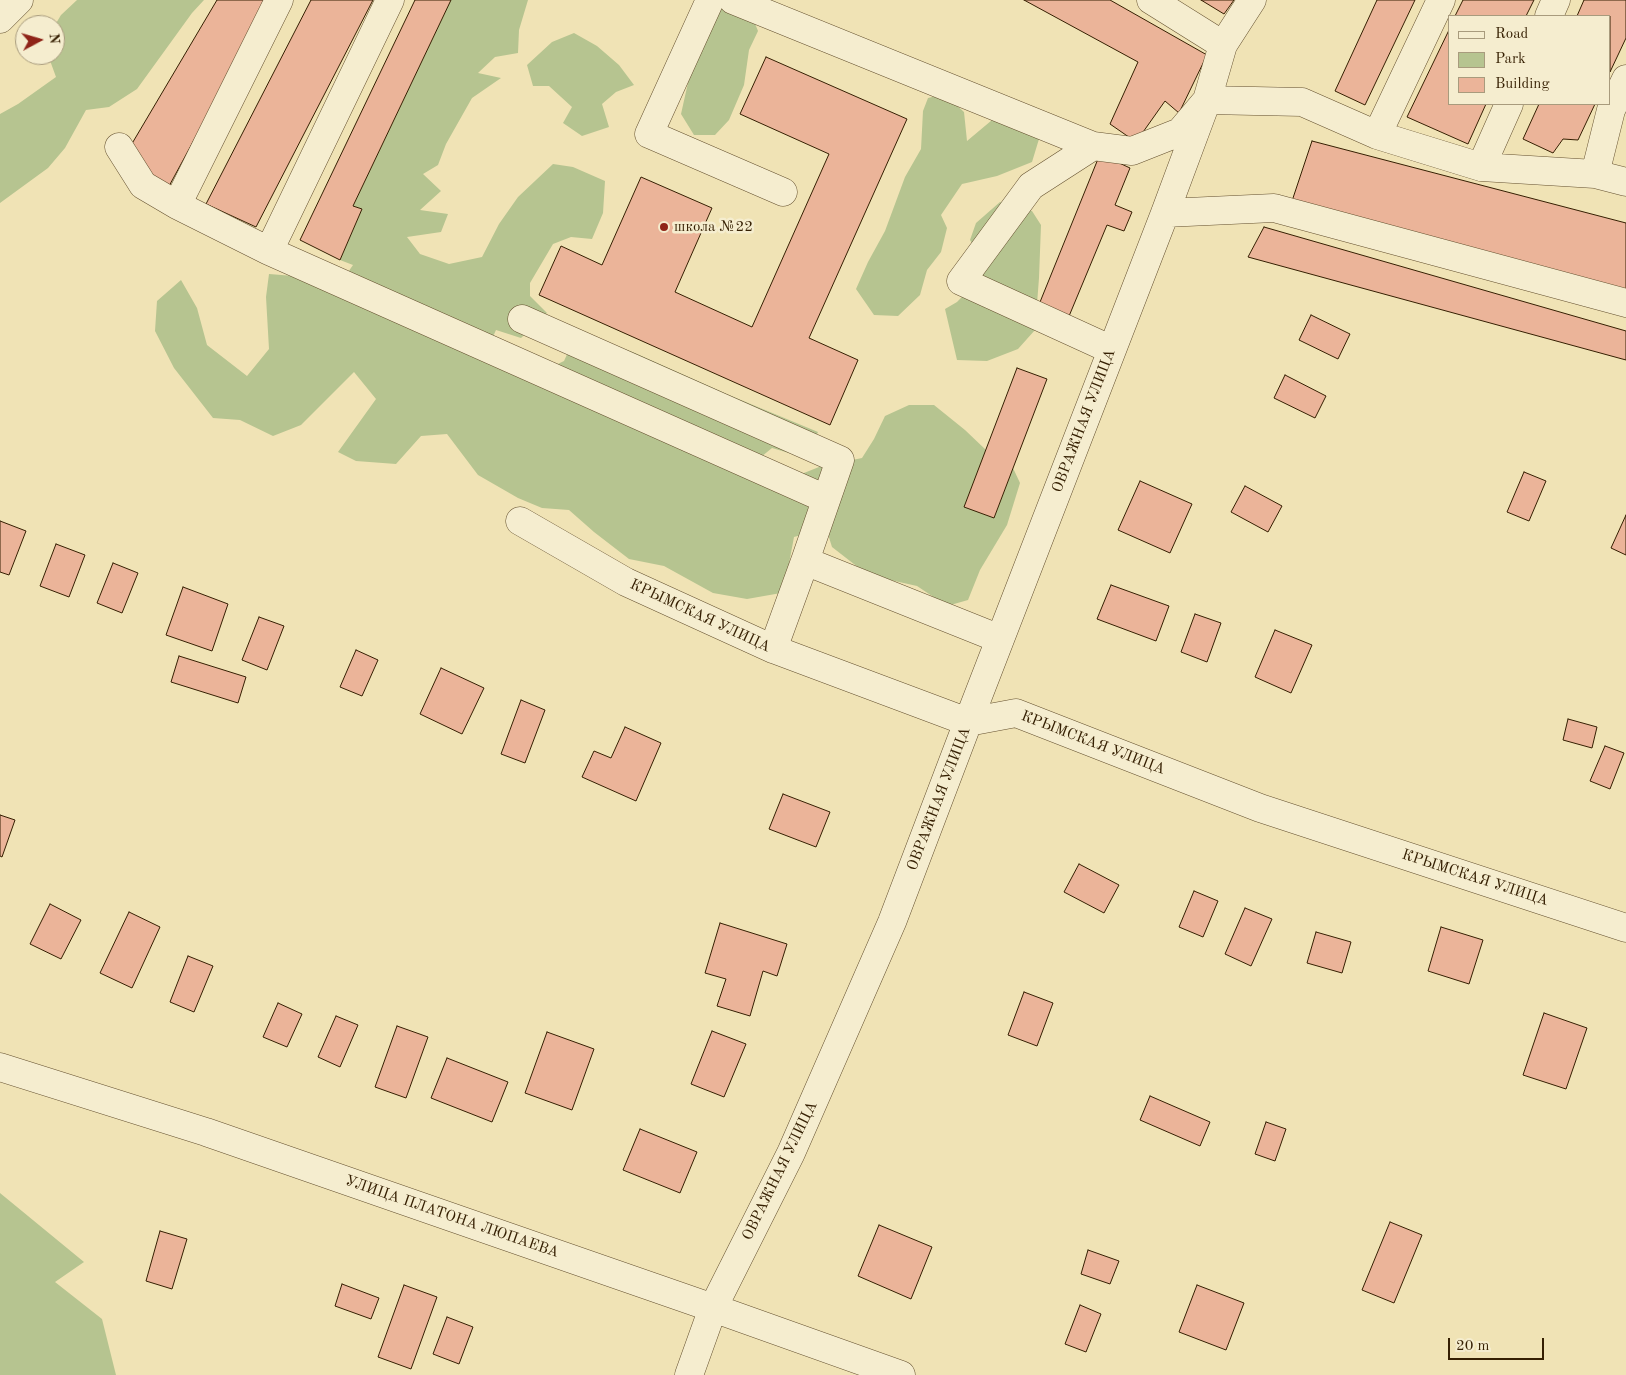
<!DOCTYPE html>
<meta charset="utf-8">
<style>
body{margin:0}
#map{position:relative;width:1626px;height:1375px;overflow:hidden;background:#f0e3b5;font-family:"Old Standard TT",serif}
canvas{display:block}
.legend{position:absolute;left:1448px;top:15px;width:162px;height:90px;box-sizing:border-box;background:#f5edcf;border:1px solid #a89b7d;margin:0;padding:6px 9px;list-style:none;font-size:15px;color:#351f02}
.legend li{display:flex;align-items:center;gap:10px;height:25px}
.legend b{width:25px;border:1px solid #a89b7d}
.north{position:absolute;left:15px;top:15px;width:50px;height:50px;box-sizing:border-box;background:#f5edcf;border:1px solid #a89b7d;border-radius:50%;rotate:84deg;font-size:14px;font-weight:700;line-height:20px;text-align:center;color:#351f02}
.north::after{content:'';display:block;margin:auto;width:18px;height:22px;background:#8f2418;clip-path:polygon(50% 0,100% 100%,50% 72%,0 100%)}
.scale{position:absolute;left:1448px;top:1338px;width:96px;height:22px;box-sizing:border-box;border:2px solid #351f02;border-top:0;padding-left:6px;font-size:15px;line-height:18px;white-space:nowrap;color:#351f02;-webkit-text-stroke:4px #f5edcf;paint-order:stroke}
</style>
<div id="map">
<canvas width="1626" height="1375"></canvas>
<ul class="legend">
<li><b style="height:6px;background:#f5edcf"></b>Road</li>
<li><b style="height:14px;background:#b6c490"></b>Park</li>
<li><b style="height:14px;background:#ebb499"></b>Building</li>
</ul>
<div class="north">N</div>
<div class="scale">20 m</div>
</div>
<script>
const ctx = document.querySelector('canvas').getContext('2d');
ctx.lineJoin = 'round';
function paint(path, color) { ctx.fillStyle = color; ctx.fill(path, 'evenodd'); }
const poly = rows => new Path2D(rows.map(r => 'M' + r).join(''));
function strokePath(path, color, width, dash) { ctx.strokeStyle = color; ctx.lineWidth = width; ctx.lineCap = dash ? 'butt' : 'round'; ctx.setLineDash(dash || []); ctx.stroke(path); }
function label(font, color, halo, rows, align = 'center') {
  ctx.font = font + ' "Old Standard TT",serif'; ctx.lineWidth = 5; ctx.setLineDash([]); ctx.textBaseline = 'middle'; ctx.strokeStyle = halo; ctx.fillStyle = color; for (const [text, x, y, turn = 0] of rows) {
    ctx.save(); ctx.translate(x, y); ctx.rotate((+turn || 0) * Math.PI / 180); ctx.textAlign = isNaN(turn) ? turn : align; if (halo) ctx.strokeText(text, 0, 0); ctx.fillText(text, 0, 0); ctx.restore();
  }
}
paint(poly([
 [77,0,204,0,192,13,137,89,109,107,86,110,65,148,48,168,0,203,0,114,18,104,56,77,48,55,55,55,55,25,61,15],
 [451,0,528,0,519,30,518,53,495,57,478,73,501,78,472,98,446,144,438,165,423,174,441,191,420,210,448,214,441,232,407,237,420,254,449,264,482,257,499,224,518,197,553,164,573,167,605,181,603,213,592,239,571,237,553,244,530,283,530,296,547,313,521,338,496,330,482,361,527,379,564,361,578,331,635,353,729,395,818,432,806,458,772,448,761,457,799,475,819,467,862,458,874,439,885,416,909,405,934,405,965,430,986,450,965,507,994,518,1013,468,1020,483,1007,525,980,570,968,600,947,606,917,586,868,575,832,547,826,528,794,537,788,569,781,593,747,599,713,593,664,566,629,559,594,532,569,510,542,508,518,498,478,475,447,434,421,436,396,464,356,461,338,452,376,399,354,372,301,425,273,436,240,420,213,418,174,368,155,331,157,301,181,280,197,308,207,345,247,376,269,349,266,297,269,274,306,277,333,294,353,265,340,260,362,209,353,206],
 [718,0,748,6,758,31,749,50,744,85,729,120,715,135,694,135,681,114,696,47],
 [574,33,597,46,619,65,634,85,616,92,602,104,609,127,582,136,563,123,572,107,549,86,533,86,527,65,552,42],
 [944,94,964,112,967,141,1004,110,1039,139,1032,162,997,176,962,184,941,215,947,228,941,252,927,270,920,295,898,316,874,315,856,289,868,262,885,231,905,177,921,149,923,111,928,98],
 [1000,202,1032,211,1041,225,1039,278,1035,330,1018,349,987,361,957,360,945,309,957,302,981,277,987,268,970,240,976,223],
 [0,1193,84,1262,55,1282,102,1319,116,1375,0,1375]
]), '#b6c490');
const building = poly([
 [217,0,270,0,168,188,141,172,127,152,217,0],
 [311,0,373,0,256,227,206,204,311,0],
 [415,0,451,0,353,206,362,209,340,260,300,240,415,0],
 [1024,0,1110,0,1207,55,1179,113,1165,101,1136,142,1110,124,1138,62,1024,0],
 [1201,0,1234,0,1224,14,1201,0],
 [1377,0,1415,0,1365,105,1335,91,1377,0],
 [1463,0,1534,0,1526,16,1455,16,1463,0],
 [1584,0,1626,0,1626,38,1610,72,1610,16,1577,16,1584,0],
 [1450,28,1450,104,1486,104,1468,144,1407,117,1450,28],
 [766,57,907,119,809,338,858,360,830,425,539,295,561,246,602,265,641,177,712,208,675,292,752,327,829,154,740,114,766,57],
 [1539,104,1595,104,1578,140,1563,139,1553,153,1523,139,1539,104],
 [1312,141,1626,223,1626,291,1292,201,1312,141],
 [1100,154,1130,168,1115,205,1132,212,1124,231,1107,225,1067,321,1038,307,1100,154],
 [1264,227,1626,331,1626,360,1248,257,1264,227],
 [1311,315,1350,334,1338,359,1299,340,1311,315],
 [1017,368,1047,379,994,518,964,507,1017,368],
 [1285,375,1326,396,1315,418,1274,398,1285,375],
 [1524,472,1546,481,1529,521,1507,512,1524,472],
 [1140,481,1192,504,1170,553,1118,530,1140,481],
 [1245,486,1282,506,1268,532,1231,512,1245,486],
 [1626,515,1626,555,1611,548,1626,515],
 [0,521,26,531,9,575,0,572,0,521],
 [56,544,85,555,69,597,40,586,56,544],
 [113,563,138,573,122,613,97,603,113,563],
 [1111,585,1169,606,1156,641,1097,619,1111,585],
 [183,587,228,604,212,651,166,635,183,587],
 [1195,614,1221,623,1207,662,1181,652,1195,614],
 [259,617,284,626,267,670,242,660,259,617],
 [1275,630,1312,645,1291,693,1255,677,1275,630],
 [356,650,378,660,362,696,340,687,356,650],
 [179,656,246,677,238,703,171,682,179,656],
 [441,668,484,688,462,734,420,714,441,668],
 [521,700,545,710,525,763,501,754,521,700],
 [1568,719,1597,727,1592,748,1563,740,1568,719],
 [625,727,661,743,636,801,582,777,594,751,611,758,625,727],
 [1605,746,1624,753,1610,789,1590,781,1605,746],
 [783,794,830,812,816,847,769,829,783,794],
 [0,815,15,820,2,857,0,856,0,815],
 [1079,864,1119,885,1104,913,1064,892,1079,864],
 [1194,891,1218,901,1203,937,1179,927,1194,891],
 [50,904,81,920,61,959,30,944,50,904],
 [1245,908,1272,919,1251,966,1225,954,1245,908],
 [129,912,160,927,132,988,100,973,129,912],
 [720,923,787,944,777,976,763,971,750,1016,717,1006,726,979,705,973,720,923],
 [1441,927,1483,940,1469,984,1428,971,1441,927],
 [1316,932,1351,942,1342,973,1307,963,1316,932],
 [188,956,213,966,194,1012,170,1002,188,956],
 [1024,992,1053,1003,1037,1046,1008,1035,1024,992],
 [278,1003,302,1014,287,1047,263,1037,278,1003],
 [1544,1013,1587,1028,1566,1089,1523,1075,1544,1013],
 [336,1016,358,1025,340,1067,318,1057,336,1016],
 [397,1026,428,1037,406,1098,375,1087,397,1026],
 [712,1031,746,1044,724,1097,691,1084,712,1031],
 [547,1032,594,1049,572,1110,525,1093,547,1032],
 [447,1058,508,1082,492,1122,431,1098,447,1058],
 [1150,1096,1210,1122,1200,1146,1140,1120,1150,1096],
 [1266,1122,1286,1129,1275,1161,1255,1154,1266,1122],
 [640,1129,697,1152,680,1193,623,1170,640,1129],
 [1390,1222,1422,1235,1394,1303,1362,1290,1390,1222],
 [879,1225,932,1247,911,1299,858,1276,879,1225],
 [160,1231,187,1239,172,1289,146,1281,160,1231],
 [1088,1250,1119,1261,1110,1284,1081,1274,1088,1250],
 [342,1284,379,1298,371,1319,335,1306,342,1284],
 [404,1285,437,1297,411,1369,378,1357,404,1285],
 [1197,1285,1244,1303,1226,1350,1179,1332,1197,1285],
 [1080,1305,1101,1314,1086,1352,1065,1344,1080,1305],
 [447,1317,473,1327,459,1364,433,1354,447,1317]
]);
paint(building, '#ebb499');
strokePath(building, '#351f02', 1);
const minor = poly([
 [710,0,649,134,783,192],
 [733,0,1093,146],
 [1549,16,1556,0],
 [0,19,19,0],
 [1223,45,1252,0],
 [1377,135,1441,0],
 [119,147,143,185,177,205,269,251,390,0],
 [1481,167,1509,104],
 [1595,174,1611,110,1626,79],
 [177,205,279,0],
 [1165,213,1274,208,1626,303],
 [269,251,826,499],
 [522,319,840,460,805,561,1000,639],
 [1112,350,961,281,1031,186,1093,146,1132,151,1180,132,1207,100,1302,102,1377,135,1481,167,1595,174,1626,182],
 [520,521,626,582,773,649,968,722,1016,713,1260,808,1626,928],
 [773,649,805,561],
 [0,1067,206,1132,713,1308,901,1375],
 [689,1375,713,1308,791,1153,892,922,968,722,1165,213,1207,100,1223,45,1151,0]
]);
strokePath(minor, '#64502f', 29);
strokePath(minor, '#f5edcf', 28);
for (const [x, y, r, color] of [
 [664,227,5,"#8f2418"]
]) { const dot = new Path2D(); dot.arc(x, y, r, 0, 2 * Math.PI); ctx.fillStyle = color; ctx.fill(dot); strokePath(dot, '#f5edcf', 2); }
label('15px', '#351f02', '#f5edcf', [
 ["школа №22",674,227]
], 'left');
label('15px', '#351f02', '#f5edcf', [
 ["ОВРАЖНАЯ УЛИЦА",1084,421,-69],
 ["КРЫМСКАЯ УЛИЦА",700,616,25],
 ["КРЫМСКАЯ УЛИЦА",1093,743,21],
 ["ОВРАЖНАЯ УЛИЦА",939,799,-69],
 ["КРЫМСКАЯ УЛИЦА",1475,878,18],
 ["ОВРАЖНАЯ УЛИЦА",780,1171,-64],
 ["УЛИЦА ПЛАТОНА ЛЮПАЕВА",452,1217,19]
]);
</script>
